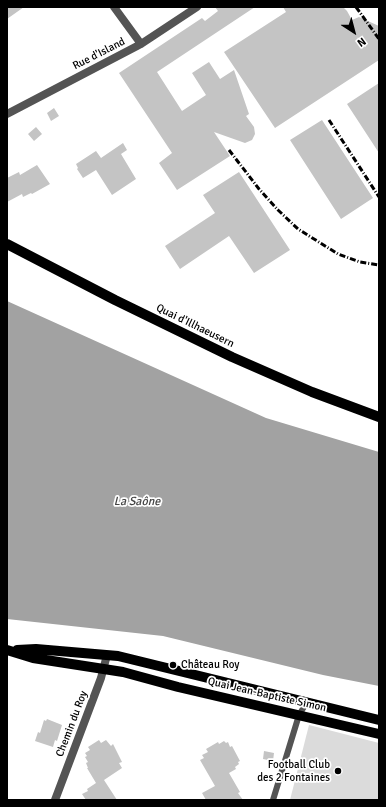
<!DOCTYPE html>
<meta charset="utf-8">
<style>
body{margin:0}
#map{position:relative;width:386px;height:807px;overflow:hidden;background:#fff;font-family:Signika,sans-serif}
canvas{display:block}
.frame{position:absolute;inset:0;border:8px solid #000;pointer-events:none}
.north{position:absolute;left:334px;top:12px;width:40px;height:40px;-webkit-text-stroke:3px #fff;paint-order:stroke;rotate:144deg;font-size:11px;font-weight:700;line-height:16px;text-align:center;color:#000}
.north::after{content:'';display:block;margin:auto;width:14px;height:18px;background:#000;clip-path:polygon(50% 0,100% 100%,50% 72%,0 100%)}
</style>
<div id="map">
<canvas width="386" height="807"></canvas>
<div class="frame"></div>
<div class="north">N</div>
</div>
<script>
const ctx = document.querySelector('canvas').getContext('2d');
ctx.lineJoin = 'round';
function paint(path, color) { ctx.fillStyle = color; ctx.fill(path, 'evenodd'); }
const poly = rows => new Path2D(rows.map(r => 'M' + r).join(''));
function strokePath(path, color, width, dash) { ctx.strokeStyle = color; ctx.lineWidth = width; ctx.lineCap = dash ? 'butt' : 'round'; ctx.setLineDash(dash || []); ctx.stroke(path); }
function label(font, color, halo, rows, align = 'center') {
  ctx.font = font + ' Signika,sans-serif'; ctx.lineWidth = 3.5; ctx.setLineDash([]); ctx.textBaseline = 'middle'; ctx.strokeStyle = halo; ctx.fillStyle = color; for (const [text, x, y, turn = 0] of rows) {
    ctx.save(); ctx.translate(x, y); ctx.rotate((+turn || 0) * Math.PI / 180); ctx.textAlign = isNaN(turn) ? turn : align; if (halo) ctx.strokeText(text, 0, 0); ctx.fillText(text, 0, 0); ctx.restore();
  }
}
paint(poly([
 [309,725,379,743,379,800,290,800]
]), '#dbdbdb');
paint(poly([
 [7,301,266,418,379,452,379,686,323,675,163,636,7,619]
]), '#a2a2a2');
paint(poly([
 [7,7,24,7,7,19],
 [215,7,255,7,157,72,182,111,206,95,192,73,209,62,220,79,234,70,249,114,246,116,254,127,255,134,252,140,245,143,214,132,230,156,177,190,159,163,172,153,119,73,202,18,205,21,218,11],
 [283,7,343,7,347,11,352,20,359,17,379,26,379,60,275,128,224,52,286,12],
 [379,83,379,153,347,104],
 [54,108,59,116,51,121,47,113],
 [322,120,373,198,341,219,290,140],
 [36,127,42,134,34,141,28,134],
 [123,143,127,150,121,154,136,179,112,195,96,170,83,178,77,169,78,168,76,164,96,151,101,158],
 [37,165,50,184,32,194,31,193,23,197,22,194,7,202,7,178,19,172,20,175],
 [239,172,290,250,254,273,229,236,180,269,165,246,215,213,203,195],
 [47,719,62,725,57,741,55,740,53,747,35,741,38,732,40,733,44,720,46,721],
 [99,740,101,743,106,740,111,746,113,744,122,762,119,763,122,768,104,780,117,800,86,800,82,794,88,791,87,789,96,783,87,768,88,768,86,763,88,762,85,757,87,756,85,753,90,750,88,747],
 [224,741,226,743,228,742,230,747,232,746,240,761,238,762,239,764,235,767,236,769,229,773,240,792,238,793,243,800,206,800,202,793,215,786,200,760,204,758,202,755,208,752,206,749,218,742,219,744],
 [264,751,274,753,273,761,263,759]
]), '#c4c4c4');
strokePath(poly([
 [273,800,299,715,307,702]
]), '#545454', 6);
strokePath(poly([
 [114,7,141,44],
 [7,114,141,44,197,7],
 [55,800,101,678,107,655]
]), '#545454', 8);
strokePath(poly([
 [7,244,115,300,232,357,312,392,379,417],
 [7,650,33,658,123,672,178,687,379,734],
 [17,650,36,649,118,656,379,720]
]), '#000', 10);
strokePath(poly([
 [356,7,379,39],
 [329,120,379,197],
 [229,150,259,189,278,210,298,229,338,254,360,262,379,265]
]), '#000', 3, [6, 2, 1, 2]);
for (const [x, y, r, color] of [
 [173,665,4,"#000"],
 [338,771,4,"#000"]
]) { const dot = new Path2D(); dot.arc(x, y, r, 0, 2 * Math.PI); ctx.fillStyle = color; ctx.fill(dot); strokePath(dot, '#fff', 1.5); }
label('11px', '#000', '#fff', [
 ["Rue d'Island",99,54,-27],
 ["Quai d'Illhaeusern",195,326,26],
 ["Quai Jean-Baptiste Simon",267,695,13],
 ["Chemin du Roy",72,724,-69]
]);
label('11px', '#000', '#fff', [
 ["Château Roy",181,665],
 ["Football Club",330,765,"right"],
 ["des 2 Fontaines",330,778,"right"]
], 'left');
label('italic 12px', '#434343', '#fff', [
 ["La Saône",137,502]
]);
</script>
